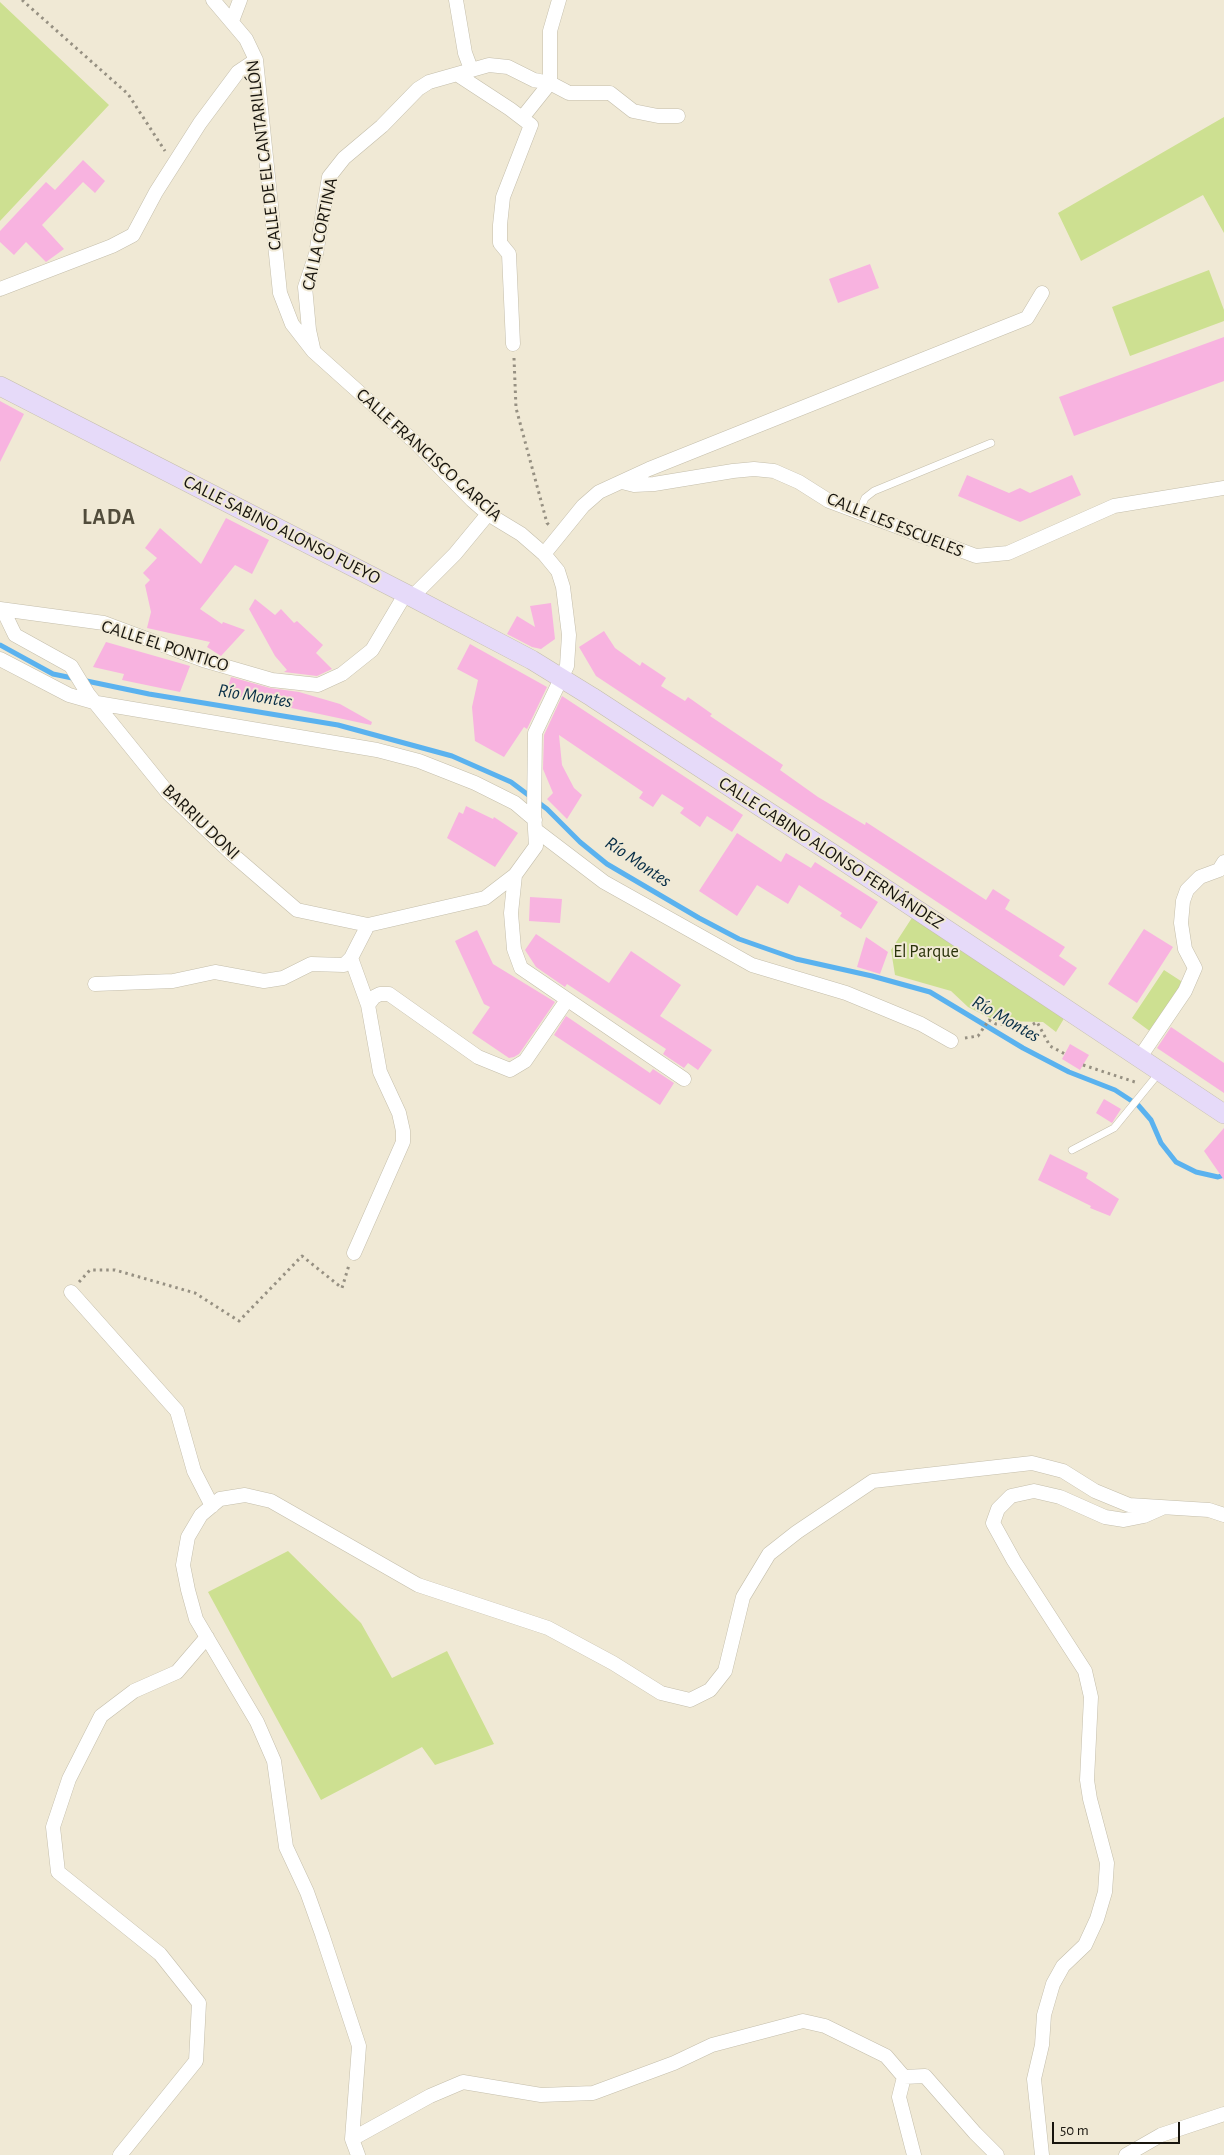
<!DOCTYPE html>
<meta charset="utf-8">
<style>
body{margin:0}
#map{position:relative;width:1224px;height:2155px;overflow:hidden;background:#f0e9d5;font-family:"Alegreya Sans",sans-serif}
canvas{display:block}
.scale{position:absolute;left:1052px;top:2122px;width:128px;height:22px;box-sizing:border-box;border:2px solid #18150e;border-top:0;padding-left:6px;font-size:15px;line-height:18px;white-space:nowrap;color:#18150e;-webkit-text-stroke:4px #f0e9d5;paint-order:stroke}
</style>
<div id="map">
<canvas width="1224" height="2155"></canvas>
<div class="scale">50 m</div>
</div>
<script>
const ctx = document.querySelector('canvas').getContext('2d');
ctx.lineJoin = 'round';
function paint(path, color) { ctx.fillStyle = color; ctx.fill(path, 'evenodd'); }
const poly = rows => new Path2D(rows.map(r => 'M' + r).join(''));
function strokePath(path, color, width, dash) { ctx.strokeStyle = color; ctx.lineWidth = width; ctx.lineCap = dash ? 'butt' : 'round'; ctx.setLineDash(dash || []); ctx.stroke(path); }
function label(font, color, halo, rows, align = 'center') {
  ctx.font = font + ' "Alegreya Sans",sans-serif'; ctx.lineWidth = 4; ctx.setLineDash([]); ctx.textBaseline = 'middle'; ctx.strokeStyle = halo; ctx.fillStyle = color; for (const [text, x, y, turn = 0] of rows) {
    ctx.save(); ctx.translate(x, y); ctx.rotate((+turn || 0) * Math.PI / 180); ctx.textAlign = isNaN(turn) ? turn : align; if (halo) ctx.strokeText(text, 0, 0); ctx.fillText(text, 0, 0); ctx.restore();
  }
}
paint(poly([
 [0,2,109,105,0,221],
 [1224,117,1224,233,1203,195,1081,261,1058,213],
 [1209,270,1224,310,1224,321,1130,356,1112,307],
 [917,910,1069,1010,1056,1032,1043,1022,996,1021,968,1007,951,991,895,975,891,950],
 [1164,970,1184,983,1151,1032,1132,1018],
 [288,1551,361,1623,392,1678,447,1651,494,1744,435,1765,422,1747,321,1800,208,1592]
]), '#cde091');
strokePath(poly([
 [0,645,53,674,149,694,338,725,452,756,511,782,547,809,580,842,607,864,699,918,739,939,796,959,872,976,930,992,1023,1048,1069,1072,1115,1090,1138,1105,1151,1120,1161,1143,1176,1162,1196,1172,1218,1177,1224,1175]
]), '#5ab2ef', 5);
paint(poly([
 [83,160,105,181,95,193,83,182,42,225,64,249,46,262,26,242,14,255,0,242,0,231,46,182,55,190],
 [870,264,879,288,838,303,829,279],
 [1224,337,1224,381,1074,436,1059,397],
 [0,401,24,414,0,462],
 [967,475,1009,493,1020,488,1030,493,1072,475,1081,495,1020,522,958,496],
 [226,518,269,540,252,574,235,565,200,609,222,624,223,622,245,630,221,656,207,647,210,642,147,628,151,612,145,585,150,580,143,573,157,558,145,548,160,528,201,564],
 [255,599,275,615,281,609,294,623,297,621,323,645,316,653,332,669,317,676,284,672,287,670,275,656,249,609],
 [551,603,555,639,541,649,532,647,507,634,517,616,535,627,530,606],
 [604,631,615,648,640,666,642,662,666,678,661,686,685,701,688,697,712,714,710,716,783,765,780,770,818,797,865,825,866,822,986,900,993,889,1010,900,1005,909,1065,947,1059,956,1077,968,1064,986,596,676,579,647],
 [106,642,190,666,180,692,122,680,124,674,93,667],
 [470,644,547,687,527,729,524,727,504,757,475,741,472,707,478,680,457,669],
 [231,677,270,688,299,692,340,704,372,722,371,725,226,694],
 [562,696,743,815,732,832,707,816,700,827,680,813,684,808,662,794,653,807,639,798,643,792,559,735,562,765,574,788,582,795,567,819,547,799,553,793,543,769,544,735],
 [466,806,493,819,494,817,518,833,495,867,447,838,459,812,463,814],
 [737,833,781,862,786,853,811,868,815,862,878,902,861,929,840,916,842,913,799,885,788,904,757,885,737,916,699,891],
 [530,897,562,899,560,923,529,921],
 [1144,929,1173,947,1137,1003,1108,984],
 [477,930,493,964,555,1002,519,1054,514,1057,509,1058,472,1033,490,1007,484,1004,455,941],
 [536,934,609,983,631,951,681,985,660,1016,712,1050,698,1070,688,1063,684,1068,663,1054,666,1049,567,984,565,987,536,967,525,950],
 [866,937,888,952,880,974,857,967],
 [566,1016,650,1073,653,1069,674,1083,660,1105,554,1035],
 [1171,1027,1224,1063,1224,1093,1157,1048],
 [1070,1044,1089,1055,1080,1070,1062,1059],
 [1104,1099,1121,1109,1112,1123,1096,1113],
 [1224,1128,1224,1180,1204,1151],
 [1050,1154,1088,1173,1086,1178,1119,1199,1110,1216,1090,1208,1091,1206,1038,1180]
]), '#f8b3e0');
const lane = poly([
 [859,512,865,498,874,491,991,443],
 [1072,1150,1114,1128,1159,1073]
]);
const street = poly([
 [456,0,465,53,471,69],
 [232,21,240,0],
 [458,75,510,109,531,125,503,197,500,225,500,243,509,254,513,344],
 [522,118,550,83,550,31,559,0],
 [0,289,112,246,133,235,156,192,200,123,238,72,256,60],
 [313,348,309,330,305,287,316,254,329,177,344,158,382,126,418,89,429,82,489,65,508,67,534,80,550,83,569,93,610,93,633,111,658,116,678,116],
 [622,482,634,485,654,484,733,471,754,469,774,471,799,482,829,501,976,556,1008,553,1114,506,1224,488],
 [544,554,583,506,599,492,649,469,1027,318,1042,293],
 [412,597,455,554,488,514],
 [0,609,104,623,203,660,272,680,318,685,342,674,372,650,406,593],
 [3,610,15,635,71,666,88,694,168,793,232,854,297,910,368,925,485,898,515,875,536,846,534,812,535,733,567,666,569,635,563,587,558,571,544,554,521,534,488,514,472,500,418,445,313,351,292,324,280,293,256,60,246,39,213,0],
 [0,659,69,695,97,703,377,750,419,761,475,783,515,803,535,820],
 [537,831,604,882,752,965,846,993,921,1024,951,1041],
 [515,875,511,913,514,949,521,968,684,1079],
 [351,958,368,1005,380,1072,399,1113,403,1131,403,1142,354,1253],
 [95,984,173,981,215,972,264,981,283,978,311,964,344,965,351,958,368,925],
 [368,1005,374,997,380,994,389,994,478,1057,510,1070,525,1061,567,1000],
 [1140,1057,1185,991,1195,968,1185,949,1181,923,1183,901,1187,890,1200,877,1219,870,1224,862],
 [71,1292,177,1411,194,1471,212,1506],
 [352,2139,430,2096,463,2082,541,2095,593,2093,674,2063,712,2045,803,2021,825,2026,886,2056,904,2077],
 [120,2155,196,2061,199,2003,160,1954,58,1872,53,1827,69,1779,101,1716,134,1691,177,1672,207,1637],
 [358,2155,352,2139,359,2046,322,1934,307,1892,286,1847,274,1761,257,1722,196,1619,188,1590,183,1565,188,1537,201,1515,220,1499,245,1495,271,1501,418,1585,548,1628,613,1663,661,1693,690,1700,710,1690,725,1671,743,1597,769,1554,797,1532,873,1481,1032,1463,1063,1471,1095,1491,1129,1505,1209,1510,1224,1515],
 [914,2155,899,2097,904,2077,925,2076,975,2133,997,2155],
 [1042,2155,1034,2079,1042,2045,1044,2015,1053,1984,1063,1966,1085,1945,1097,1919,1105,1892,1107,1863,1090,1799,1087,1780,1091,1697,1085,1671,1014,1561,993,1523,998,1509,1011,1496,1034,1491,1060,1497,1105,1517,1124,1520,1144,1516,1162,1508],
 [1126,2155,1161,2135,1224,2114]
]);
const secondary = poly([
 [0,386,412,597,532,660,592,697,833,854,1224,1114]
]);
strokePath(lane, '#c4beab', 8);
strokePath(street, '#c4beab', 15);
strokePath(secondary, '#c4beab', 20);
strokePath(poly([
 [22,0,128,94,165,151],
 [514,358,516,408,547,523,550,526],
 [965,1038,978,1036,989,1020,996,1024,1030,1026,1037,1022,1050,1046,1065,1054],
 [1083,1065,1138,1083],
 [79,1282,90,1270,115,1270,195,1293,239,1321,302,1256,342,1288,349,1265]
]), '#969082', 3, [2.5, 4]);
strokePath(lane, '#fff', 7);
strokePath(street, '#fff', 14);
strokePath(secondary, '#e6daf9', 19);
label('18px', '#18150e', '#f0e9d5', [
 ["CALLE DE EL CANTARILLÓN",264,155,-97],
 ["CAI LA CORTINA",320,234,-78],
 ["CALLE FRANCISCO GARCÍA",429,455,42],
 ["CALLE LES ESCUELES",895,525,22],
 ["CALLE SABINO ALONSO FUEYO",282,530,27],
 ["CALLE EL PONTICO",165,646,18],
 ["BARRIU DONI",201,822,44],
 ["CALLE GABINO ALONSO FERNÁNDEZ",831,853,33]
]);
label('18px', '#2a320a', '#f0e9d5', [
 ["El Parque",926,952]
]);
label('italic 19px', '#052c45', '#f0e9d5', [
 ["Río Montes",255,696,9],
 ["Río Montes",638,862,34],
 ["Río Montes",1006,1019,30]
]);
ctx.letterSpacing = '1px';
label('bold 22px', '#514c3b', '#f0e9d5', [
 ["LADA",109,517]
]);
ctx.letterSpacing = '0px';
</script>
